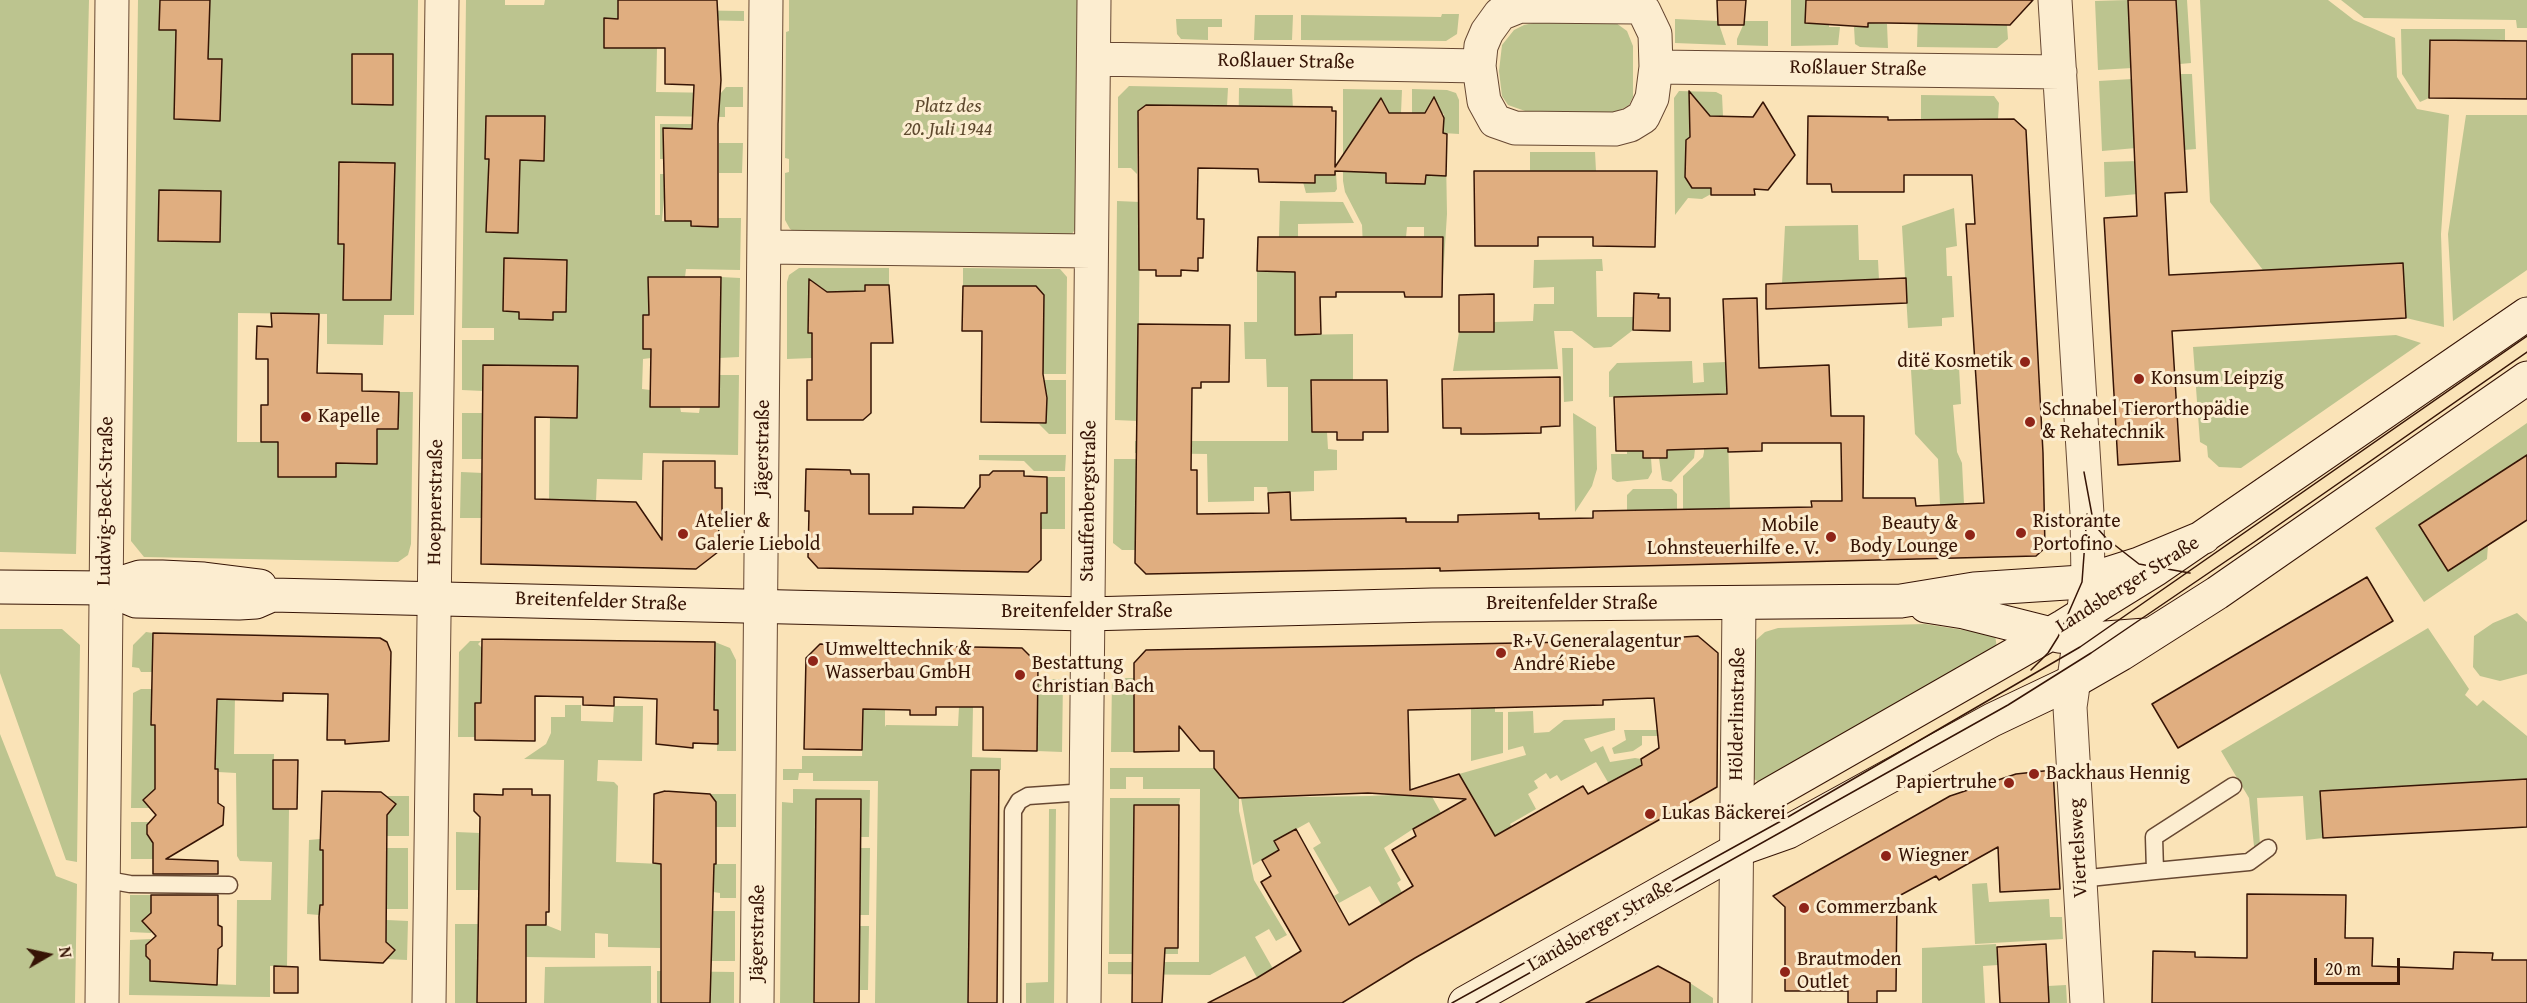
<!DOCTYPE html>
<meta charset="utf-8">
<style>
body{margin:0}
#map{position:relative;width:2527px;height:1003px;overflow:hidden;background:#fae3b7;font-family:"Gentium Book Plus",serif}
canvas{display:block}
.north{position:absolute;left:18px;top:925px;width:60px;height:60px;-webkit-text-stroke:4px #fcedd0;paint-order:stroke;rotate:81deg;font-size:16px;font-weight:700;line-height:24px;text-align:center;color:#361405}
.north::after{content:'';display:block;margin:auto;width:21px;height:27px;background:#361405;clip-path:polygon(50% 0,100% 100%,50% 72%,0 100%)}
.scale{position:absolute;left:2314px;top:958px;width:86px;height:27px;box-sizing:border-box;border:3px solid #361405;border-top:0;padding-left:8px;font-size:18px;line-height:21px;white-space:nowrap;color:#361405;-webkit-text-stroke:4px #fcedd0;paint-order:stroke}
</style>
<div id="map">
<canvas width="2527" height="1003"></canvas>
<div class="north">N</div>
<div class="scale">20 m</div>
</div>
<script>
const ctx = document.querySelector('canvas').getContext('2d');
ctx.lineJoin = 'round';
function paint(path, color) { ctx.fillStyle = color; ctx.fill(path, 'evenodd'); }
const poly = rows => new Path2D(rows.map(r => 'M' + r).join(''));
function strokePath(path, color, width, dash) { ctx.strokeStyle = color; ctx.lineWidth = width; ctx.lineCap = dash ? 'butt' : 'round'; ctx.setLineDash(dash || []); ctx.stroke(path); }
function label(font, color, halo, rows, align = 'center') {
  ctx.font = font + ' "Gentium Book Plus",serif'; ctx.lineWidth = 6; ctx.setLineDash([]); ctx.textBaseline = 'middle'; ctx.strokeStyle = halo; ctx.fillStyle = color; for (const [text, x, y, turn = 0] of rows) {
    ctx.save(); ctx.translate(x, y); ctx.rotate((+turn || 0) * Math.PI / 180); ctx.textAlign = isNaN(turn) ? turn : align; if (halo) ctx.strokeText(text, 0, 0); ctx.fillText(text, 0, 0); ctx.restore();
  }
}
paint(poly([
 [0,0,89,0,76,554,0,552],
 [138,0,418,0,414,315,384,315,383,345,327,344,327,314,238,313,237,442,278,442,278,477,335,477,336,463,377,464,377,429,398,429,399,392,413,392,411,544,408,555,398,562,144,557,131,541],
 [466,0,505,0,505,5,544,5,545,0,670,0,670,10,744,11,744,21,604,18,604,47,657,48,656,92,721,93,726,87,743,87,743,107,725,107,725,117,655,116,655,215,660,215,660,174,666,174,662,221,691,221,692,226,718,227,718,218,741,218,740,270,686,269,685,277,649,277,649,315,643,315,643,349,651,349,651,358,643,359,642,389,650,390,651,407,680,407,681,412,699,413,700,407,719,375,739,375,738,455,643,453,642,480,597,479,596,501,549,500,550,417,483,391,462,390,462,340,494,340,494,328,462,328],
 [789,0,1078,0,1076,228,1068,240,798,234,790,229,785,220,785,173,789,172,789,159,785,158,786,32,789,31],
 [1791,0,1806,0,1806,23,1829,23,1829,27,1840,27,1838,45,1791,46],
 [2128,0,2132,68,2098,70,2095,1],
 [2176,0,2187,0,2191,63,2180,64],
 [2200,0,2328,0,2354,20,2395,38,2397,77,2417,109,2449,115,2441,234,2444,327,2406,318,2403,263,2263,270,2210,202],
 [2341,0,2527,0,2527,28,2517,28,2516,20,2364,18],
 [1442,14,1459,14,1457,34,1446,41,1301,40,1301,15,1441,17],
 [1918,14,2007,25,2008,39,1997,48,1917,47],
 [1255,15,1293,15,1292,40,1254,40],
 [1176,19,1222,19,1222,27,1208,27,1208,40,1181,39,1177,34],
 [1675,19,1718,21,1726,45,1675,43],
 [1543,21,1608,22,1616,23,1627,31,1633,46,1633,97,1629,105,1615,113,1528,112,1508,105,1502,96,1499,71,1502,45,1514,30,1524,25],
 [1745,21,1768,21,1768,46,1737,45,1737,39],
 [1868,23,1887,24,1888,48,1860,47,1855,44,1854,27,1867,27],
 [2401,29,2505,29,2505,41,2430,40,2429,98,2420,102,2402,74],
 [2181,74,2192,74,2196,149,2184,150],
 [2132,79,2136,148,2102,151,2099,81],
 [1129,86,1228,88,1227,106,1146,105,1138,111,1137,174,1131,168,1118,168,1118,97],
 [1239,88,1292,89,1293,110,1262,106,1262,111,1238,155],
 [1343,89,1402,90,1401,113,1370,172,1386,173,1414,184,1425,184,1426,175,1443,176,1446,157,1447,214,1442,292,1443,238,1424,237,1424,227,1407,227,1406,237,1364,270,1362,225,1345,192,1343,181],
 [1412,89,1447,90,1456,93,1459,100,1459,134,1443,133,1444,114,1428,108,1425,113,1412,113],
 [1679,91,1716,92,1722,95,1723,116,1710,116,1694,112,1689,117,1690,137,1686,140,1685,160,1688,163,1689,184,1693,188,1711,188,1711,194,1702,199,1688,198,1675,215,1674,98],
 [1921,95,1994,96,1999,103,1998,119,1921,121],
 [2466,115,2527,115,2527,270,2453,321,2448,234],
 [660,124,692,124,692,129,663,129,666,159,660,159],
 [719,143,743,143,742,173,719,173],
 [1530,152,1595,152,1596,171,1530,171],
 [1335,157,1337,189,1335,192,1306,193,1303,182,1315,182,1315,175,1335,175],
 [2137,161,2138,194,2105,197,2104,162],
 [1117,201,1140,202,1138,421,1115,420],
 [1280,201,1343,202,1354,223,1298,224,1298,237,1295,237,1295,335,1353,334,1353,380,1311,381,1312,432,1327,432,1328,449,1337,450,1337,470,1314,471,1314,491,1268,493,1267,487,1254,487,1254,501,1208,502,1207,454,1135,453,1135,441,1288,441,1288,387,1267,387,1266,359,1245,359,1244,322,1257,322,1257,271,1278,271],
 [1954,208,1957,246,1946,248,1947,276,1952,276,1954,317,1942,318,1942,326,1908,328,1902,226],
 [1858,225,1859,260,1878,260,1879,280,1782,284,1785,226],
 [1602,259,1603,271,1596,271,1597,317,1634,317,1633,330,1611,347,1594,348,1572,331,1554,331,1558,369,1453,371,1459,332,1494,332,1494,322,1533,321,1534,304,1554,304,1554,287,1533,288,1534,260],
 [799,268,889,268,889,285,865,285,865,291,827,292,821,287,814,288,809,292,808,301,812,304,808,312,808,333,812,333,812,358,787,359,787,282,789,275],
 [963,268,1060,269,1067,277,1066,374,1043,374,1036,286,963,286],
 [721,277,740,278,739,357,719,358],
 [2396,335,2421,343,2241,468,2219,467,2208,457,2207,446,2200,442,2193,347],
 [1562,348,1573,348,1573,401,1564,402],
 [1692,361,1693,383,1704,382,1703,363,1726,362,1730,509,1683,509,1683,476,1703,457,1704,452,1704,436,1693,395,1609,397,1609,372,1617,363],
 [1959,367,1961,404,1953,405,1957,452,1962,463,1964,504,1940,505,1938,459,1915,434,1911,370],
 [1043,380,1066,380,1066,434,1049,434,1039,424,1046,423,1047,393,1043,393],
 [462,413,483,413,483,459,462,459],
 [1573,413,1596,427,1597,469,1592,486,1575,512],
 [2527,423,2527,455,2419,525,2448,570,2488,545,2487,559,2424,602,2375,528],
 [1695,449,1694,458,1671,482,1662,480,1659,458,1667,458,1667,450],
 [1627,451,1643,451,1643,458,1651,458,1652,472,1648,479,1617,482,1612,479,1611,454,1627,454],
 [979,455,1066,455,1065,471,1034,471,1024,461,979,460],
 [1114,459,1136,459,1135,550,1122,550,1113,543],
 [461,472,483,473,482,518,460,518],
 [1047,477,1065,477,1065,529,1041,529,1042,513,1047,513],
 [1633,489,1672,489,1677,494,1677,510,1627,510,1627,495],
 [2517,613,2527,622,2527,674,2500,681,2480,676,2473,667,2474,636,2493,623],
 [1925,624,1995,635,1997,648,1759,782,1752,778,1752,651,1756,640,1765,632,1778,628],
 [2428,628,2469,689,2465,695,2477,706,2483,700,2527,736,2527,779,2321,791,2323,838,2306,840,2303,796,2257,798,2260,846,2254,846,2249,798,2221,751],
 [0,629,62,629,80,645,77,862,66,860,0,673],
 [146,632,153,633,153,672,141,672,139,668,132,667,133,645],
 [470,641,481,641,478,644,482,648,481,703,475,703,475,737,458,737,459,652],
 [715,642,730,648,736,660,736,751,717,751,718,710,714,710],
 [1112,678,1134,678,1134,752,1111,752],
 [1037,679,1063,679,1062,752,1037,751],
 [141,689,152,689,152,725,212,691,235,696,234,754,274,754,273,809,289,809,287,966,270,966,270,997,129,995,130,940,151,939,146,945,146,956,150,960,150,981,236,985,237,900,271,900,272,862,240,861,237,856,236,773,218,772,218,769,155,772,155,792,147,796,150,808,131,808,133,693],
 [1479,699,1480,709,1495,707,1495,712,1503,712,1503,753,1471,761,1471,700],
 [565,705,581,705,581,721,613,722,614,706,643,706,642,761,598,760,597,781,614,782,618,786,616,862,661,864,660,948,608,947,608,934,595,933,595,958,526,957,526,925,546,925,561,931,564,760,524,759,546,744,551,733,551,717,565,717],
 [959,707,973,707,972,757,1001,758,1001,770,971,770,968,1003,875,1003,878,781,813,781,813,773,799,773,798,780,783,780,783,769,802,769,802,756,862,756,863,709,885,709,885,727,886,725,958,726],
 [1533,711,1534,736,1534,733,1549,732,1564,720,1615,718,1615,730,1584,739,1591,752,1603,746,1610,762,1635,758,1641,759,1642,765,1609,784,1596,762,1561,781,1557,775,1550,779,1546,773,1534,781,1538,788,1528,794,1536,809,1510,824,1516,835,1499,845,1459,774,1526,755,1523,746,1508,750,1508,712],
 [1624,730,1659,730,1659,736,1642,736,1642,745,1633,751,1614,754,1612,748,1626,740],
 [0,734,56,876,77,884,75,1003,0,1003],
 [1110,768,1214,768,1239,798,1239,811,1254,880,1287,935,1276,941,1269,929,1255,937,1276,974,1260,983,1245,956,1210,975,1108,974,1108,962,1199,962,1200,789,1143,789,1143,777,1126,777,1126,789,1110,789],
 [1430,783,1433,791,1430,793,1455,838,1413,829,1384,848,1401,880,1397,883,1406,900,1382,906,1370,886,1339,903,1334,896,1339,893,1313,848,1321,843,1309,822,1275,841,1279,850,1253,865,1241,798,1369,796,1392,795],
 [793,789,870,790,869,837,861,837,861,799,816,799,814,1003,780,1003,782,802,793,803],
 [710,794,736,794,736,827,715,827],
 [387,796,409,796,409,836,387,836,387,815,393,808,393,802],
 [1110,798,1180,798,1179,805,1134,805,1133,947,1178,948,1178,954,1109,954],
 [1049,809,1056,809,1054,1003,1026,1003,1026,983,1048,982],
 [131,822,149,822,147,834,154,839,153,859,131,859],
 [456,832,480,833,479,890,456,890],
 [320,839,320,849,323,850,323,905,320,905,319,915,307,914,309,840],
 [387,848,408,848,408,909,387,909],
 [860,848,870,848,869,915,860,915],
 [714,864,736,864,736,898,720,898,720,893,713,892],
 [1987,883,1989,902,2049,899,2050,917,2062,917,2063,939,1975,944,1972,884],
 [130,895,151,895,151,933,130,932],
 [713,911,735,911,735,961,670,961,671,948,712,948],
 [387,920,408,921,407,960,386,959,391,955,391,946,386,942],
 [455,924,478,924,477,1003,455,1003],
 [860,926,869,926,868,990,859,990],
 [1996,944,1998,965,1983,966,1985,1003,1922,1003,1922,948],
 [651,966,651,1003,544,1003,545,967],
 [657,971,734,972,734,1003,710,1003,711,980,661,980,661,1003,657,1003],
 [1690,983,1713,998,1713,1003,1690,1003],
 [2066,985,2067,1003,2049,1003,2048,986]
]), '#bcc48f');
const building = poly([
 [160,0,210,0,208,59,222,59,220,121,174,119,176,30,159,30,160,0],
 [618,0,717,0,721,80,718,124,718,227,691,226,691,221,665,221,663,128,692,129,694,85,665,84,665,48,604,48,604,18,618,19,618,0],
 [1717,0,1746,0,1744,25,1718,25,1717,0],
 [1806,0,2033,0,2010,25,1887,23,1868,23,1868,27,1805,23,1806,0],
 [2128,0,2176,0,2187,192,2165,193,2169,275,2403,263,2406,318,2172,331,2180,461,2118,465,2104,218,2137,216,2128,0],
 [2430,40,2527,41,2527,99,2429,98,2430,40],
 [352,54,393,54,393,105,352,104,352,54],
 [1689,91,1710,116,1753,117,1763,102,1795,155,1768,190,1754,189,1755,195,1711,195,1711,188,1692,188,1685,177,1686,140,1690,137,1689,91],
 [1434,97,1444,118,1443,133,1447,134,1446,176,1426,175,1425,184,1386,183,1386,173,1335,171,1335,175,1315,175,1315,183,1259,182,1258,169,1198,168,1197,219,1204,219,1203,258,1198,258,1198,271,1181,270,1181,276,1156,276,1156,270,1139,270,1138,111,1146,105,1332,107,1332,111,1336,111,1335,167,1381,98,1389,113,1425,113,1434,97],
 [486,116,545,116,544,161,520,160,518,233,486,232,489,159,485,159,486,116],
 [1808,116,1888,117,1888,120,2014,119,2026,130,2043,453,2045,548,2036,556,1440,571,1440,568,1146,574,1135,563,1138,324,1230,325,1229,382,1201,382,1201,388,1192,388,1191,470,1197,470,1197,514,1269,513,1268,493,1290,492,1291,520,1406,518,1406,522,1458,522,1458,515,1539,513,1539,519,1593,518,1593,511,1812,507,1811,501,1842,501,1841,443,1762,443,1762,451,1728,452,1728,448,1667,450,1667,458,1643,458,1643,451,1616,451,1614,397,1727,394,1723,299,1757,298,1759,368,1829,365,1831,416,1864,416,1863,498,1915,498,1916,506,1984,503,1966,224,1975,224,1972,175,1904,175,1904,192,1832,192,1831,184,1807,184,1808,116],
 [339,162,395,163,391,300,343,300,344,244,338,244,339,162],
 [1474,171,1657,171,1655,247,1593,246,1593,237,1538,237,1538,246,1475,246,1474,171],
 [159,190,221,191,220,242,158,241,159,190],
 [1258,237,1443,237,1442,297,1405,297,1404,292,1336,292,1336,297,1320,297,1321,334,1295,335,1295,272,1257,271,1258,237],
 [504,258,567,260,566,312,553,312,553,320,519,319,519,312,503,311,504,258],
 [648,277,721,277,719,407,650,407,651,349,643,349,643,315,649,315,648,277],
 [1906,278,1907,303,1766,309,1766,284,1906,278],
 [809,279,827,292,865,291,865,285,889,285,893,343,871,343,871,413,863,420,807,420,807,380,812,380,812,333,808,333,809,279],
 [963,286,1036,286,1044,295,1043,374,1047,398,1046,423,981,422,982,331,962,331,963,286],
 [1634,293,1659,294,1658,298,1670,298,1670,331,1633,330,1634,293],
 [1494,294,1494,332,1459,332,1459,295,1494,294],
 [271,313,319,314,317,373,362,374,362,391,399,392,398,429,377,429,377,464,336,463,336,477,278,477,278,442,261,442,261,405,268,405,268,359,256,359,257,326,272,327,271,313],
 [483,365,578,366,577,418,535,417,535,499,636,502,662,540,663,461,715,461,715,488,722,488,722,526,719,526,718,552,696,569,481,564,483,365],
 [1560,377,1560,426,1541,427,1541,433,1484,434,1461,434,1461,428,1443,428,1442,379,1560,377],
 [1311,380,1387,380,1388,432,1363,432,1363,440,1337,440,1337,432,1312,432,1311,380],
 [2527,455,2527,520,2448,571,2419,525,2527,455],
 [806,469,850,470,851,474,869,474,869,514,913,514,913,507,964,508,980,487,980,475,989,475,993,471,1024,471,1024,476,1047,477,1047,513,1041,513,1041,560,1028,572,818,568,808,557,809,511,805,511,806,469],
 [2367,577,2393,621,2178,748,2152,704,2367,577],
 [153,633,380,638,387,642,391,652,389,741,345,744,345,740,327,740,328,694,283,693,283,701,217,699,215,769,218,769,218,803,224,807,223,825,166,859,218,861,218,874,153,874,153,843,147,834,147,825,156,815,143,800,155,789,155,725,151,725,153,633],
 [1698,636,1718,653,1717,787,1415,958,1342,1003,1208,1003,1257,978,1301,951,1261,882,1271,876,1262,860,1279,850,1274,841,1296,829,1349,925,1413,886,1392,850,1416,836,1413,829,1466,799,1368,793,1239,798,1214,768,1214,751,1200,751,1179,726,1179,751,1134,752,1134,663,1146,650,1625,641,1698,636],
 [1654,698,1659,748,1641,759,1642,765,1588,794,1583,786,1495,836,1459,774,1410,790,1408,710,1603,705,1603,700,1654,698],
 [482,639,715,642,714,710,718,710,718,744,693,743,693,748,656,744,657,699,614,697,614,706,583,705,583,697,535,696,535,741,475,740,475,703,481,703,482,639],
 [820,644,1022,648,1038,664,1037,751,983,750,983,707,936,707,936,715,910,715,910,710,863,709,862,750,804,749,806,658,820,644],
 [273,760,298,760,297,809,273,809,273,760],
 [971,770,999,770,997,1003,968,1003,971,770],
 [2053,770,2060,889,2000,892,1998,847,1939,880,1936,876,1897,897,1896,991,1877,991,1877,1003,1848,1003,1848,991,1785,991,1785,907,1773,896,1950,796,2016,774,2053,770],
 [2527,779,2527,827,2323,838,2320,791,2527,779],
 [503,789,532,789,532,795,550,795,549,912,546,912,546,925,526,925,526,1003,477,1003,480,817,474,811,474,794,503,795,503,789],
 [322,791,381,792,396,804,387,815,386,942,395,950,383,963,320,960,319,917,320,905,323,905,323,850,320,850,322,791],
 [665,791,710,794,716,802,716,864,714,864,710,1003,661,1003,661,864,653,863,654,794,665,791],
 [816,799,861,799,859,1003,814,1003,816,799],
 [1134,805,1179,805,1178,948,1165,948,1162,1003,1132,1003,1134,805],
 [2247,894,2346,895,2345,938,2373,938,2372,966,2453,969,2454,952,2493,953,2492,960,2527,960,2527,1003,2152,1003,2153,951,2195,952,2195,957,2247,958,2247,894],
 [151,895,218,895,218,925,222,927,222,946,218,949,217,985,150,981,150,960,146,956,146,945,156,936,142,921,151,913,151,895],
 [2046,944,2049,1003,2000,1003,1997,947,2046,944],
 [274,966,298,967,298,993,274,993,274,966],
 [1658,966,1690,983,1690,1003,1586,1003,1658,966]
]);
paint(building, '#e0ae80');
strokePath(building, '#361405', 1.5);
const service = poly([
 [2155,871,2249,862,2268,848],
 [102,879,130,884,229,885],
 [2080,879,2155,871,2154,837,2233,786],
 [1012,1003,1013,811,1019,801,1028,796,1086,792]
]);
const minor = poly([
 [2055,0,2087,514,2088,580,2070,707,2087,1003],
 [1520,6,1637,7,1644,11,1655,34,1656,67,1652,98,1643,117,1630,125,1615,129,1515,128,1495,121,1484,101,1479,66,1481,46,1487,32,1500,14,1520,6],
 [1094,59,1479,66],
 [1656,67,2060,72],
 [766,247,1091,251],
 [102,1003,112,0],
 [429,1003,442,0],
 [757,1003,766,0],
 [1084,1003,1094,0],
 [1735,1003,1739,604]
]);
const secondary = poly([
 [0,587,105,588,140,577,162,577,204,579,260,586],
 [105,588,136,601,239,603,256,602,272,595,1087,614,1432,605,1901,601,1974,589,2082,582,2139,564,2204,537],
 [1926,606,1964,612,2059,636,2092,639,2146,635],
 [1737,850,1756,804,1767,796,2064,626,2156,569,2527,314],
 [1465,1003,1737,850,1788,832,1992,720,2074,681,2121,654,2217,593,2527,378]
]);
strokePath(service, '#674832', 19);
strokePath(minor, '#674832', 35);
strokePath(secondary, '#361405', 35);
strokePath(service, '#fcedd0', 16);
strokePath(minor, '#fcedd0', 33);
strokePath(secondary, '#fcedd0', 33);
strokePath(poly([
 [2084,472,2092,515,2098,529,2107,539,2139,564,2190,573],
 [2257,540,2527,352],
 [2031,670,2048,653,2058,637,2082,582,2087,514],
 [1452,1003,1781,821,2080,647,2527,336],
 [1476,1003,2008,705,2091,653,2263,536]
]), '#361405', 1.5);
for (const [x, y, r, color] of [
 [2025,362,6,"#8f2418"],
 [2139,379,6,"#8f2418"],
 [306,417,6,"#8f2418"],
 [2030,422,6,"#8f2418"],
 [2021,533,6,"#8f2418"],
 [683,534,6,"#8f2418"],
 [1970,535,6,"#8f2418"],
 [1831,537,6,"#8f2418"],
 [1501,653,6,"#8f2418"],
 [813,661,6,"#8f2418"],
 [1020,675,6,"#8f2418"],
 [2034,774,6,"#8f2418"],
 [2009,783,6,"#8f2418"],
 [1650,814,6,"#8f2418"],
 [1886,856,6,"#8f2418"],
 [1804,908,6,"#8f2418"],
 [1785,972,6,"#8f2418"]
]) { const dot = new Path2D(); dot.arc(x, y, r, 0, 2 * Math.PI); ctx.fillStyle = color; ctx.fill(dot); strokePath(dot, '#fcedd0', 2); }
label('20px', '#361405', '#fcedd0', [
 ["Roßlauer Straße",1286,62,1],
 ["Roßlauer Straße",1858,69,1],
 ["Jägerstraße",763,448,-89],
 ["Ludwig-Beck-Straße",106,501,-89],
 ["Stauffenbergstraße",1089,501,-89],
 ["Hoepnerstraße",436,502,-89],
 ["Landsberger Straße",2128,585,-32],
 ["Breitenfelder Straße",601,602,2],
 ["Breitenfelder Straße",1572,604],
 ["Breitenfelder Straße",1087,612],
 ["Hölderlinstraße",1738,714,-89],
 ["Viertelsweg",2079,848,-93],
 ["Landsberger Straße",1601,926,-30],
 ["Jägerstraße",758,933,-89]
]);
label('italic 20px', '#5e492e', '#fcedd0', [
 ["Platz des",948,107],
 ["20. Juli 1944",948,130]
]);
label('20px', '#361405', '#fcedd0', [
 ["ditë Kosmetik",2013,362,"right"],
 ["Konsum Leipzig",2151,379],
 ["Schnabel Tierorthopädie",2042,410],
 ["& Rehatechnik",2042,433],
 ["Kapelle",318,417],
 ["Atelier &",695,522],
 ["Galerie Liebold",695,545],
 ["Ristorante",2033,522],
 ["Portofino",2033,545],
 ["Beauty &",1958,524,"right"],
 ["Body Lounge",1958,547,"right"],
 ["Mobile",1819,526,"right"],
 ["Lohnsteuerhilfe e. V.",1819,549,"right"],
 ["R+V Generalagentur",1513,642],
 ["André Riebe",1513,665],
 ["Umwelttechnik &",825,650],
 ["Wasserbau GmbH",825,673],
 ["Bestattung",1032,664],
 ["Christian Bach",1032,687],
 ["Backhaus Hennig",2046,774],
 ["Papiertruhe",1997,783,"right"],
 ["Lukas Bäckerei",1662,814],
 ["Wiegner",1898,856],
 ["Commerzbank",1816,908],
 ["Brautmoden",1797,960],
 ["Outlet",1797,983]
], 'left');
</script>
